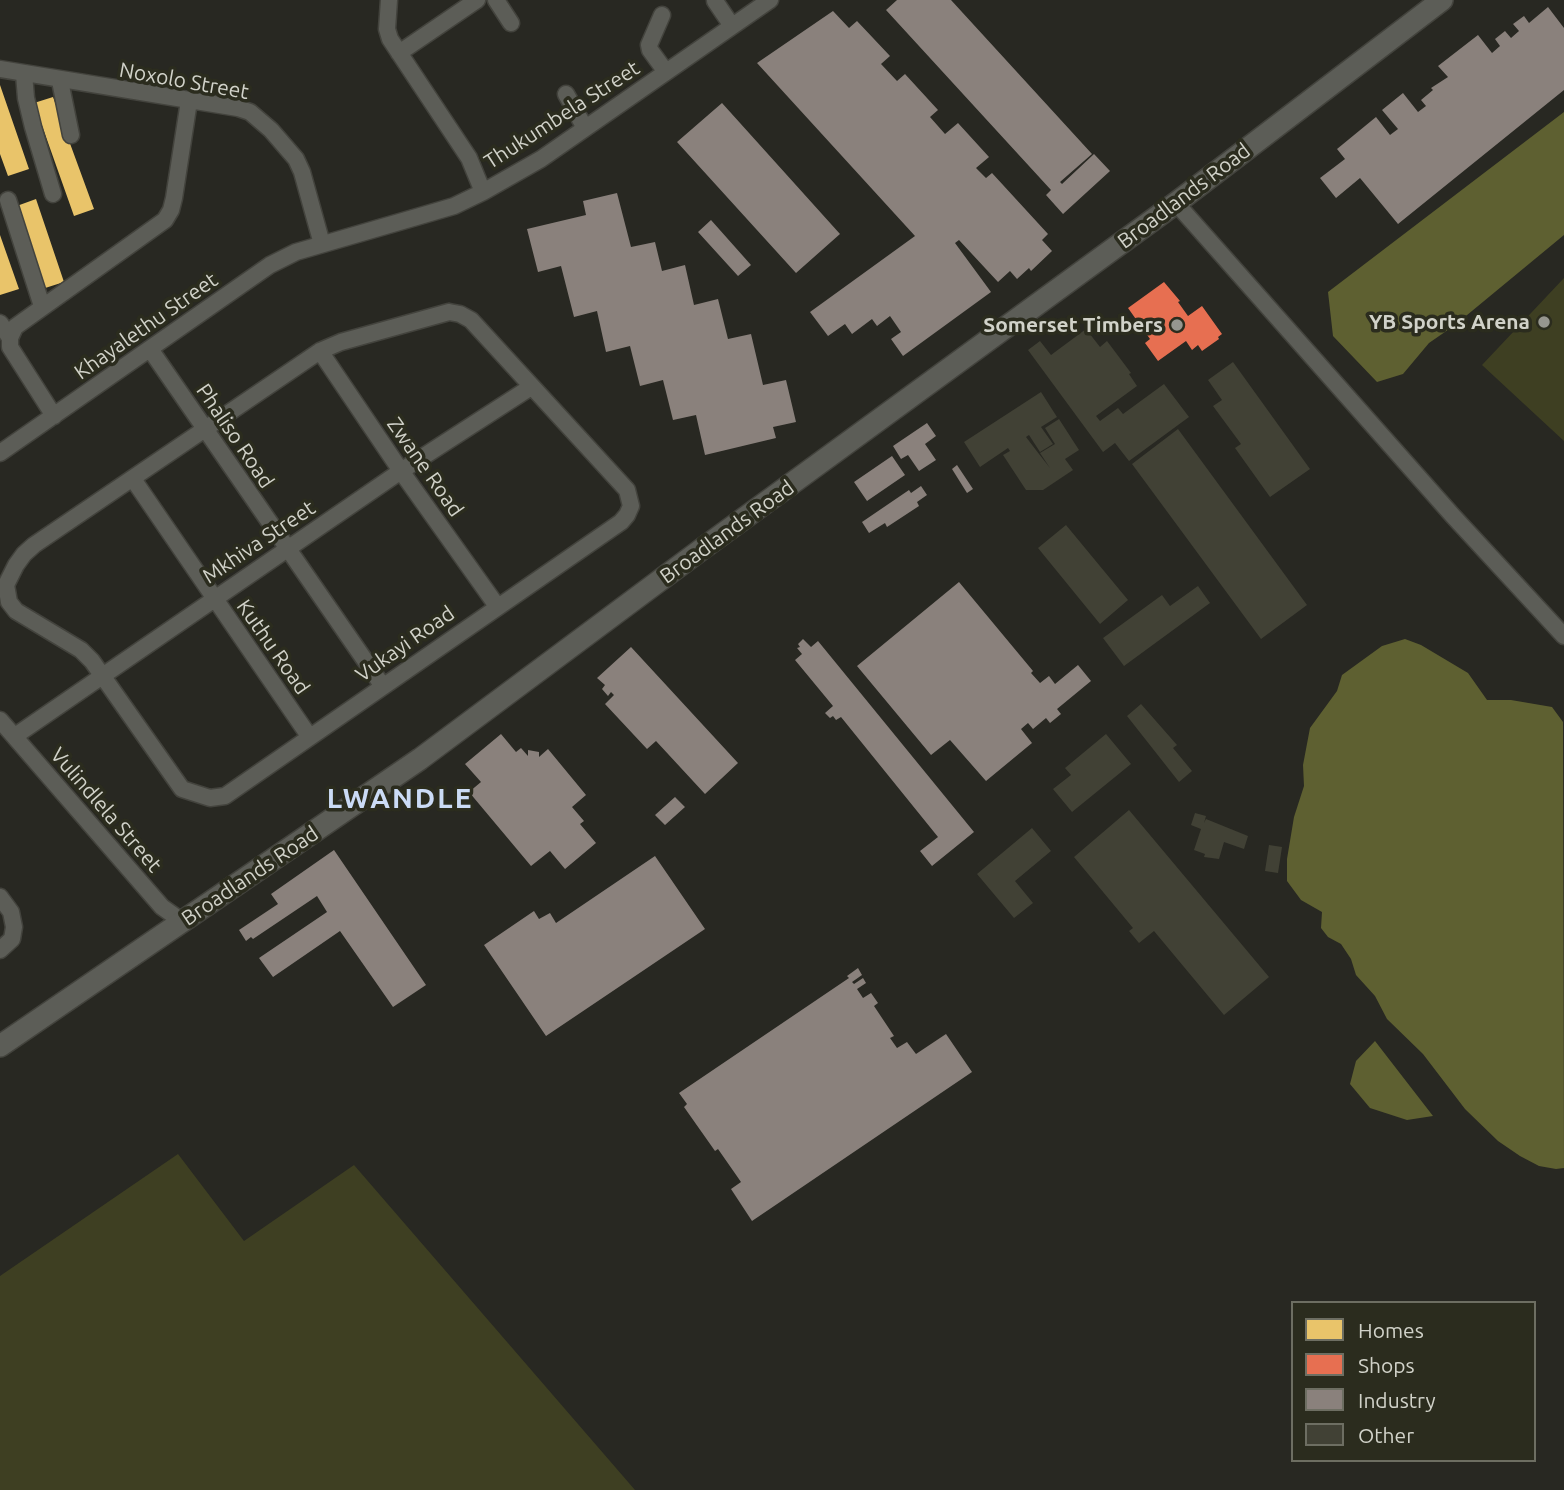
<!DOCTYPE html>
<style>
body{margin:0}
#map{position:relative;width:1564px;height:1490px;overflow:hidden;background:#282822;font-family:Ubuntu,sans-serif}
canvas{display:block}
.legend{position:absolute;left:1291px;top:1301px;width:245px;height:161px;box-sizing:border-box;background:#2b2c1e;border:2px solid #6d6e62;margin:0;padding:9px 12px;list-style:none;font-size:21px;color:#d1d2c9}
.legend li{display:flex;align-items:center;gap:14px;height:35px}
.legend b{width:35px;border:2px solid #6d6e62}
</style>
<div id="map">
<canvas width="1564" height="1490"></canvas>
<ul class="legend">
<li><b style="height:19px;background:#e9c46a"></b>Homes</li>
<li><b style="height:19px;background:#e76f51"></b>Shops</li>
<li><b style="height:19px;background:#8a817c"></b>Industry</li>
<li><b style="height:19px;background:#414135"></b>Other</li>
</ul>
</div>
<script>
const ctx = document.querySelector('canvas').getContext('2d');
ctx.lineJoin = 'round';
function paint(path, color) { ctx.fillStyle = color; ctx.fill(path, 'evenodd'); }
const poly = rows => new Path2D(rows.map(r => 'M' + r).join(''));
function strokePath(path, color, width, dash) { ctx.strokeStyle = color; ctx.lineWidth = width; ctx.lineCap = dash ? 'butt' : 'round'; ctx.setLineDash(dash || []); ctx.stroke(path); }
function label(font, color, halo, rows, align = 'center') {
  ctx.font = font + ' Ubuntu,sans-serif'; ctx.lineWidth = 7; ctx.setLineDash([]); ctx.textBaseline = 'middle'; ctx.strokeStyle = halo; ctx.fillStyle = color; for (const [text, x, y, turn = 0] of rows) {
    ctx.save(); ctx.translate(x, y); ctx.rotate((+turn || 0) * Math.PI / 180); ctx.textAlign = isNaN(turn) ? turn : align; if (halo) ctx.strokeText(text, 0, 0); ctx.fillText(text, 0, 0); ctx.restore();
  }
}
paint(poly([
 [1564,278,1564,441,1482,365],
 [178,1154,244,1241,354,1165,635,1490,0,1490,0,1276]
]), '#3e3f22');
paint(poly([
 [1564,112,1564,235,1455,325,1429,343,1403,374,1377,382,1333,336,1328,292],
 [1405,639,1421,645,1468,673,1487,700,1511,700,1552,707,1563,722,1564,1168,1556,1169,1539,1166,1520,1156,1498,1141,1465,1109,1423,1054,1387,1019,1375,996,1356,975,1351,959,1341,944,1328,937,1321,928,1322,912,1301,900,1287,881,1287,859,1294,817,1304,786,1303,765,1310,728,1337,691,1342,675,1382,646],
 [1375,1041,1433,1116,1407,1120,1370,1108,1350,1084,1356,1061]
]), '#5e6031');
paint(poly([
 [0,85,29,169,8,176,0,154],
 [53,97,94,209,74,216,34,103],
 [36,199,64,282,42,289,14,207],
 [0,235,19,289,0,295]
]), '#e9c46a');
paint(poly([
 [1164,282,1180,301,1178,302,1188,316,1202,306,1222,334,1218,337,1219,339,1202,351,1198,345,1192,350,1186,341,1158,361,1145,343,1150,339,1128,308]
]), '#e76f51');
paint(poly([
 [897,0,951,0,1092,154,1060,182,1062,184,1094,154,1110,171,1063,214,1046,195,1051,190,886,10],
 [1548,7,1564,28,1564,90,1398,224,1360,178,1336,198,1320,178,1345,159,1337,149,1376,117,1390,135,1398,129,1382,110,1403,93,1418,112,1426,106,1421,100,1433,90,1431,88,1448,77,1438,66,1478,35,1492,53,1500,46,1495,39,1505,31,1511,38,1519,31,1513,24,1524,16,1529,23],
 [833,11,849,28,857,21,890,56,881,64,897,81,905,74,938,110,930,117,945,134,958,123,989,157,976,168,986,178,992,173,1048,234,1042,240,1052,251,1031,271,1029,268,1017,279,1010,271,998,282,959,240,955,243,991,292,903,356,891,339,901,332,890,316,877,326,872,319,852,334,845,324,828,336,810,312,915,236,757,63],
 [722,103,840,234,796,273,677,142],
 [617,193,631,247,655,242,662,271,685,265,694,305,718,299,728,339,751,334,763,385,786,380,796,422,773,427,776,438,705,455,696,415,673,420,663,380,640,386,630,346,606,352,597,311,574,317,561,266,538,272,527,229,586,215,583,201],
 [711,220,751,265,738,276,698,232],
 [927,423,936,436,925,444,936,460,919,471,908,455,901,459,893,446],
 [892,456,905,475,867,501,854,482],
 [957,465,973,489,967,493,952,469],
 [921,486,927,495,917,502,919,506,887,527,885,523,869,533,862,522,909,490,911,493],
 [959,582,1033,671,1031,673,1040,683,1049,676,1055,684,1078,665,1091,681,1057,709,1061,714,1050,723,1046,718,1033,729,1028,723,1021,729,1032,743,986,781,950,740,931,755,857,666],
 [803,639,811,647,818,641,974,832,932,866,920,851,938,837,841,717,836,720,833,716,830,718,825,713,833,706,795,660,802,654,797,648,800,647,798,644],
 [631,647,738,763,705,794,656,741,647,749,605,704,614,695,611,692,608,696,602,689,605,685,597,678],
 [501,734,516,752,521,748,528,756,528,750,539,752,539,757,548,749,586,795,572,807,584,821,580,824,596,843,565,869,550,851,531,866,469,792,481,782,465,764],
 [675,797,685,807,665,825,655,815],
 [334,850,426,985,393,1007,340,931,273,977,259,958,327,912,317,896,253,939,251,937,246,941,239,930,278,904,271,894],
 [655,856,705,929,546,1036,484,945,534,911,539,919,550,913,556,923],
 [858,968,862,975,852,982,854,984,863,978,866,983,857,989,863,998,871,993,878,1003,874,1006,894,1036,890,1038,897,1048,907,1042,916,1054,946,1034,972,1072,752,1221,731,1189,741,1182,718,1149,715,1151,684,1107,687,1104,679,1093,849,978,847,976]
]), '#8a817c');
paint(poly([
 [1086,329,1100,347,1107,341,1131,373,1129,374,1137,386,1096,416,1100,421,1118,408,1123,414,1164,384,1189,417,1129,461,1115,443,1103,452,1028,350,1040,341,1051,355],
 [1233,362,1310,469,1270,497,1235,448,1241,444,1213,406,1222,400,1208,380],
 [1041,392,1057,417,1041,427,1053,444,1040,452,1029,435,1026,437,1039,454,1037,456,1039,454,1050,468,1040,453,1055,444,1045,428,1059,419,1079,450,1065,459,1073,470,1043,490,1026,490,1003,455,1010,451,1008,448,980,467,964,442],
 [1178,429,1307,605,1261,639,1132,464],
 [1066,525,1128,600,1100,624,1038,548],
 [1198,586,1210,603,1124,666,1103,638,1162,595,1170,606],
 [1141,704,1177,745,1173,748,1192,771,1179,782,1127,716],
 [1106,734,1131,764,1072,812,1053,789,1071,775,1065,768],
 [1129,810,1269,977,1224,1015,1154,931,1139,943,1129,931,1133,928,1074,857],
 [1195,813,1206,816,1204,823,1206,819,1248,836,1244,849,1224,842,1219,859,1204,857,1205,854,1194,850,1201,829,1191,825],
 [1032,828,1051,851,1015,881,1033,903,1014,918,977,874],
 [1269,845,1282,847,1278,873,1265,871]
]), '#414135');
const street = poly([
 [389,0,387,29,390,39,469,158,483,192],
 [496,0,511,23],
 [715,1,732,26],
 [662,15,649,45,650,50,666,72],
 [399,53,477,0],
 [0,69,238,108,250,112,271,130,296,159,302,172,322,244],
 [24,74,26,98,33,127,53,194],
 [60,81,71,135],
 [566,94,585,128],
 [8,200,42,306],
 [1176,203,1453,516,1564,636],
 [449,312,460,314,471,320,627,490,631,506,627,515,621,522,225,796,210,798,182,789,92,661,81,650,16,611,9,602,6,585,16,565,24,554,34,545,320,351,341,342,449,312],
 [0,323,10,338],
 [150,349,382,685],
 [320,351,401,471,497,606],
 [54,416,10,347,10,338,15,327,165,220,171,210,174,198,189,101],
 [0,453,270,265,296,252,420,216,454,206,483,192,541,159,770,0],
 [133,479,309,736],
 [0,720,162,907,183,922],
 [15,736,401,471,531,387],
 [0,897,11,912,14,927,12,939,0,950]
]);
const secondary = poly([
 [0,1046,420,759,702,549,1176,203,1442,0]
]);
strokePath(street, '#43433d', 19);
strokePath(secondary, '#43433d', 24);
strokePath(street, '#5c5d57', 16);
strokePath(secondary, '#5c5d57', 21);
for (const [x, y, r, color] of [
 [1544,322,7,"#96968f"],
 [1177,325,7,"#96968f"]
]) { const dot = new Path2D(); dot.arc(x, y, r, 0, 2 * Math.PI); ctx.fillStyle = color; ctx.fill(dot); strokePath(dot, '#2b2c1e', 2.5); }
label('21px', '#d1d2c9', '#2b2c1e', [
 ["Noxolo Street",184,81,10],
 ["Thukumbela Street",562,115,-33],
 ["Broadlands Road",1184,196,-37],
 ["Khayalethu Street",146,326,-35],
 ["Phaliso Road",235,436,56],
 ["Zwane Road",425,467,55],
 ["Broadlands Road",727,532,-36],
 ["Mkhiva Street",259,542,-34],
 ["Vukayi Road",405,644,-35],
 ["Kuthu Road",273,647,55],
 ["Vulindlela Street",106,810,49],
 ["Broadlands Road",250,876,-34]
]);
label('bold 21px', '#d1d2c9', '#2b2c1e', [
 ["YB Sports Arena",1530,322],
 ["Somerset Timbers",1163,325]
], 'right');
ctx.letterSpacing = '2px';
label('bold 28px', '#cbdbf5', '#2b2c1e', [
 ["LWANDLE",400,799]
]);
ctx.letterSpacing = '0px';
</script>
